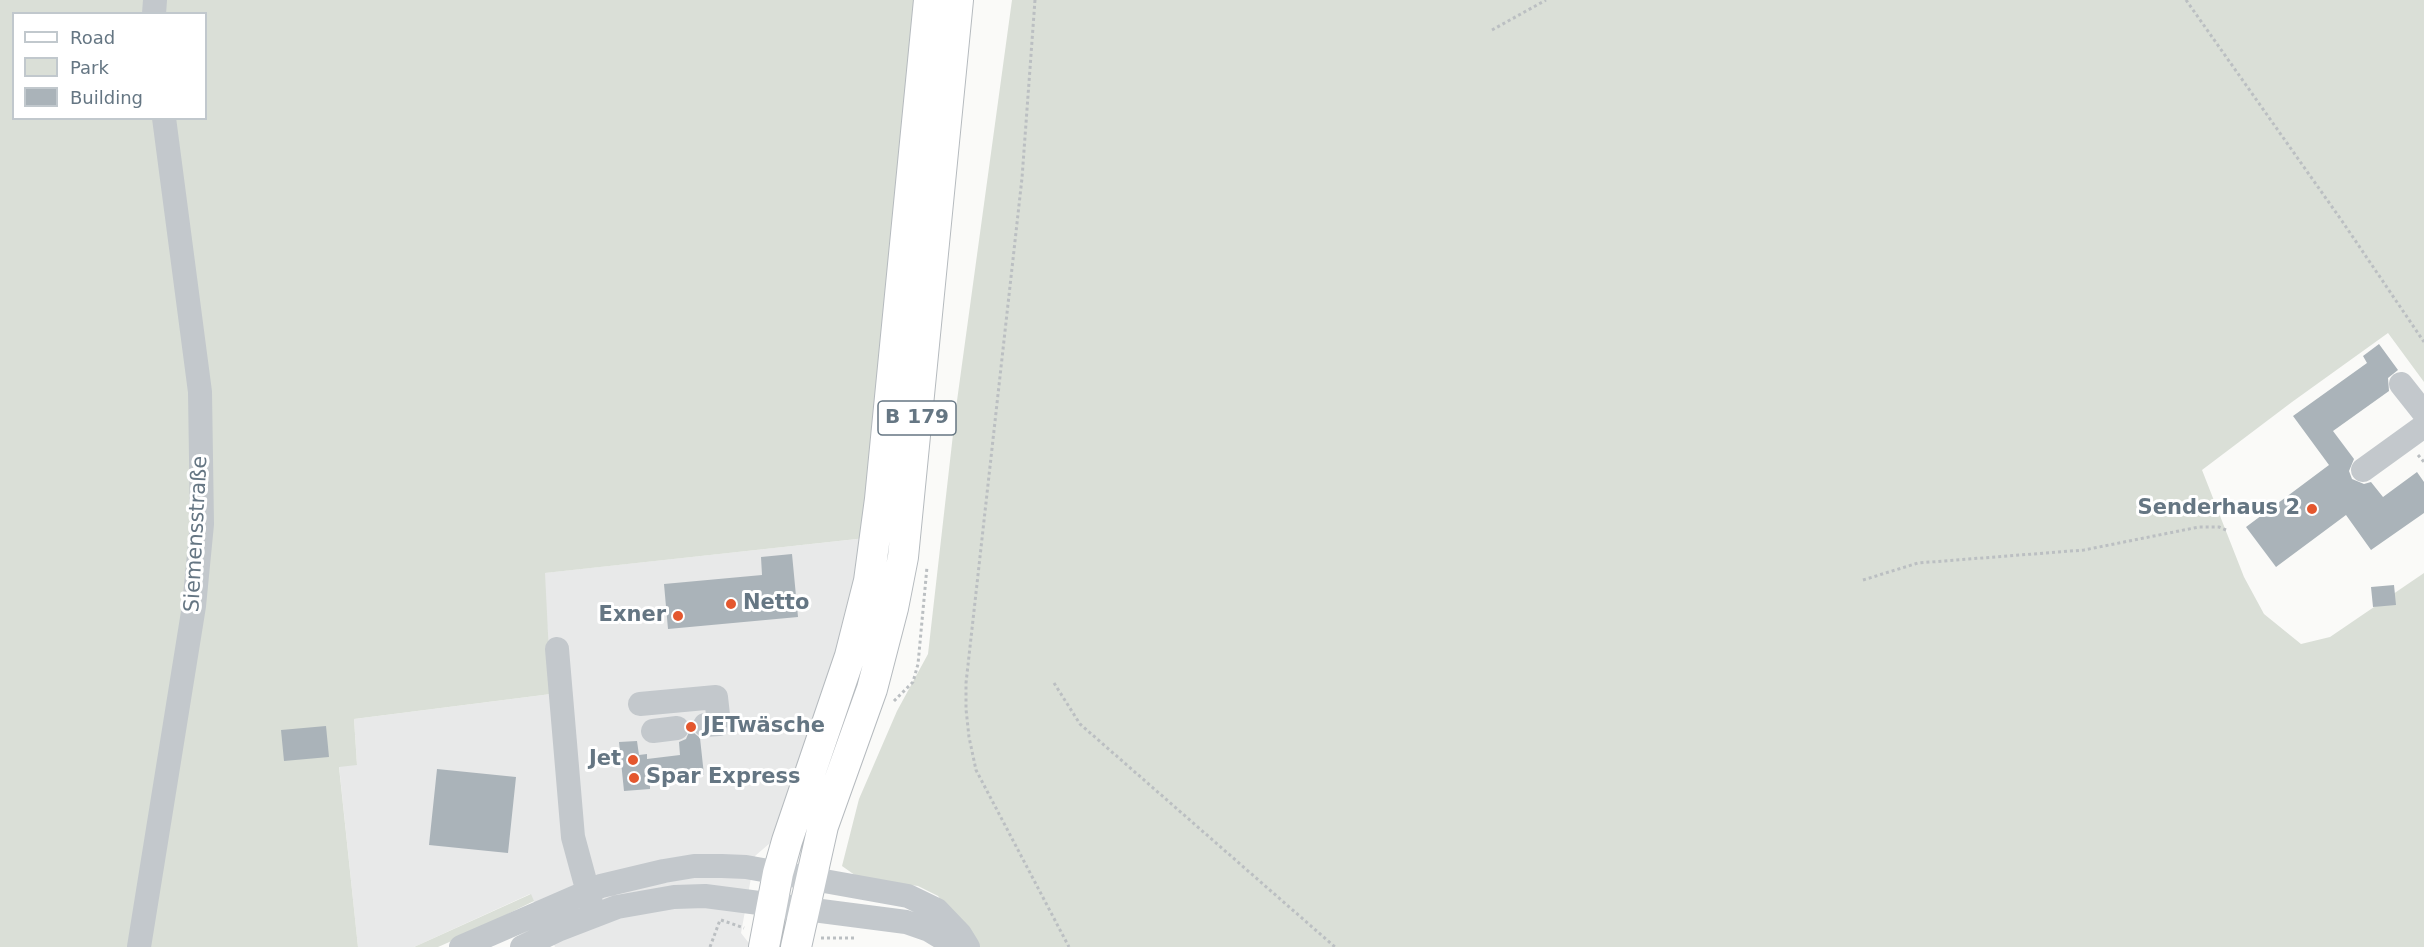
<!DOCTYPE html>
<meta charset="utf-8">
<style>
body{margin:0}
#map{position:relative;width:2424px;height:947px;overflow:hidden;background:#fafaf8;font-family:"DejaVu Sans",sans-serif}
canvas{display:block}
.legend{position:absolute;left:12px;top:12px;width:195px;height:108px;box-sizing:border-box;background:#fff;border:2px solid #c1c8cd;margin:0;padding:8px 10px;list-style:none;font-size:18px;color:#657683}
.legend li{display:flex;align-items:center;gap:12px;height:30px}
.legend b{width:30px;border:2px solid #c1c8cd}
</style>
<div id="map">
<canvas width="2424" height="947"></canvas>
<ul class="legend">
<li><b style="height:8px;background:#fff"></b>Road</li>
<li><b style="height:16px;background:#dadfd7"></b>Park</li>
<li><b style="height:16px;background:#aab3b9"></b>Building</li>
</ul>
</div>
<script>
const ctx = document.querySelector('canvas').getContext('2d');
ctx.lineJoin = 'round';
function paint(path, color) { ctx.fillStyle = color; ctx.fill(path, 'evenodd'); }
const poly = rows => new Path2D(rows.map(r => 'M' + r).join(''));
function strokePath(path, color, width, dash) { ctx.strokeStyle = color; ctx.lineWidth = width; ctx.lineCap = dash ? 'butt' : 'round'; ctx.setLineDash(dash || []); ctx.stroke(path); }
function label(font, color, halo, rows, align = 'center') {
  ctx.font = font + ' "DejaVu Sans",sans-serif'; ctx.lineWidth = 6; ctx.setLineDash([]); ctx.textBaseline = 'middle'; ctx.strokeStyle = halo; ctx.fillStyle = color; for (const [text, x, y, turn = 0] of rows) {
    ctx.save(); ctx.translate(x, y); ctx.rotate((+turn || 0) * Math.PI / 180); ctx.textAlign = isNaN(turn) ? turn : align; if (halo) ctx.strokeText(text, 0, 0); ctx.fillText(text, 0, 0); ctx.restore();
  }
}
paint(poly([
 [866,538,854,602,777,837,755,856,741,933,752,947,555,947,530,894,414,947,358,947,339,766,357,764,354,719,551,694,544,573]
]), '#e8e9e9');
paint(poly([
 [0,0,919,0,866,538,545,573,551,694,354,719,357,765,339,767,358,947,0,947],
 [14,14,206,14,206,118,14,118],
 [1012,0,2424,0,2424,382,2388,333,2292,402,2202,470,2244,577,2264,614,2301,644,2330,637,2424,573,2424,947,976,947,938,896,918,886,859,878,842,866,859,799,897,711,928,654,956,408],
 [531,894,534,901,463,936,438,947,414,947]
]), '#dadfd7');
paint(poly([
 [2379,344,2398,370,2388,378,2389,391,2333,431,2354,459,2349,471,2352,479,2364,484,2371,482,2383,497,2417,472,2424,482,2424,513,2371,550,2346,515,2276,567,2246,527,2329,465,2293,416,2367,363,2363,356],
 [792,554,798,617,668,629,664,584,762,575,761,557],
 [2394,585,2396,605,2373,607,2371,587],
 [326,726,329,757,284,761,281,730],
 [691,727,694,733,700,738,704,775,650,780,650,789,624,791,619,742,637,741,639,755,647,754,647,759,680,755,679,742,686,739],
 [437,769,516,777,508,853,429,845]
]), '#aab3b9');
const major = poly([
 [764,947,778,873,787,841,850,656,869,581,880,499,929,0],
 [796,947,823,826,872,689,893,608,903,557,958,0]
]);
strokePath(major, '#b5babe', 32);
strokePath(poly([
 [1035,0,1022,178,966,683,966,709,969,737,976,770,1069,947],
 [2186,0,2342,221,2424,342],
 [1492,30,1546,0],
 [2418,455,2424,462],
 [1863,580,1918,563,2084,550,2199,527,2219,527,2226,530],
 [1054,683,1080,724,1335,947],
 [894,701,913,682,918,664,927,567],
 [721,920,744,928],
 [821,938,854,938],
 [710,947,720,920]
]), '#bbbfc2', 3, [3, 3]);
strokePath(poly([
 [154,14,155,0],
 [2401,384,2424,413],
 [2363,470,2424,426],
 [557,649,573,837,592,907],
 [640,704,716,697,719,724,705,725],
 [653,731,677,728],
 [139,947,194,606,202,524,200,392,164,118],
 [461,947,601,886,664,871,694,866,722,866,746,867,908,896,937,910,960,934,968,947],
 [522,947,560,929,617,907,674,897,705,896,906,922,929,930,957,947]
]), '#c3c8cc', 24);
strokePath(major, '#fff', 30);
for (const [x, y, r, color] of [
 [2312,509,6,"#e4572e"],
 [731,604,6,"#e4572e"],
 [678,616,6,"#e4572e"],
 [691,727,6,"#e4572e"],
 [633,760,6,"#e4572e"],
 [634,778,6,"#e4572e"]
]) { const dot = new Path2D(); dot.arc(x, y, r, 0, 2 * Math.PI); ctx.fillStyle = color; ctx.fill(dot); strokePath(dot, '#fff', 2); }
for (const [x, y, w] of [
 [917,418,78]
]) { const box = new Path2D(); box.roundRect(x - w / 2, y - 17, w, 34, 4.5); ctx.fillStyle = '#fff'; ctx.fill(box); strokePath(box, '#657683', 1.5); }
label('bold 20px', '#657683', null, [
 ["B 179",917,418]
]);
label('bold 21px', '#657683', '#fff', [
 ["Senderhaus 2",2300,509],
 ["Netto",743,604,"left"],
 ["Exner",666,616],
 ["JETwäsche",703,727,"left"],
 ["Jet",621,760],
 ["Spar Express",646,778,"left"]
], 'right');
label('21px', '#657683', '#fff', [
 ["Siemensstraße",197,534,-87]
]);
</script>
